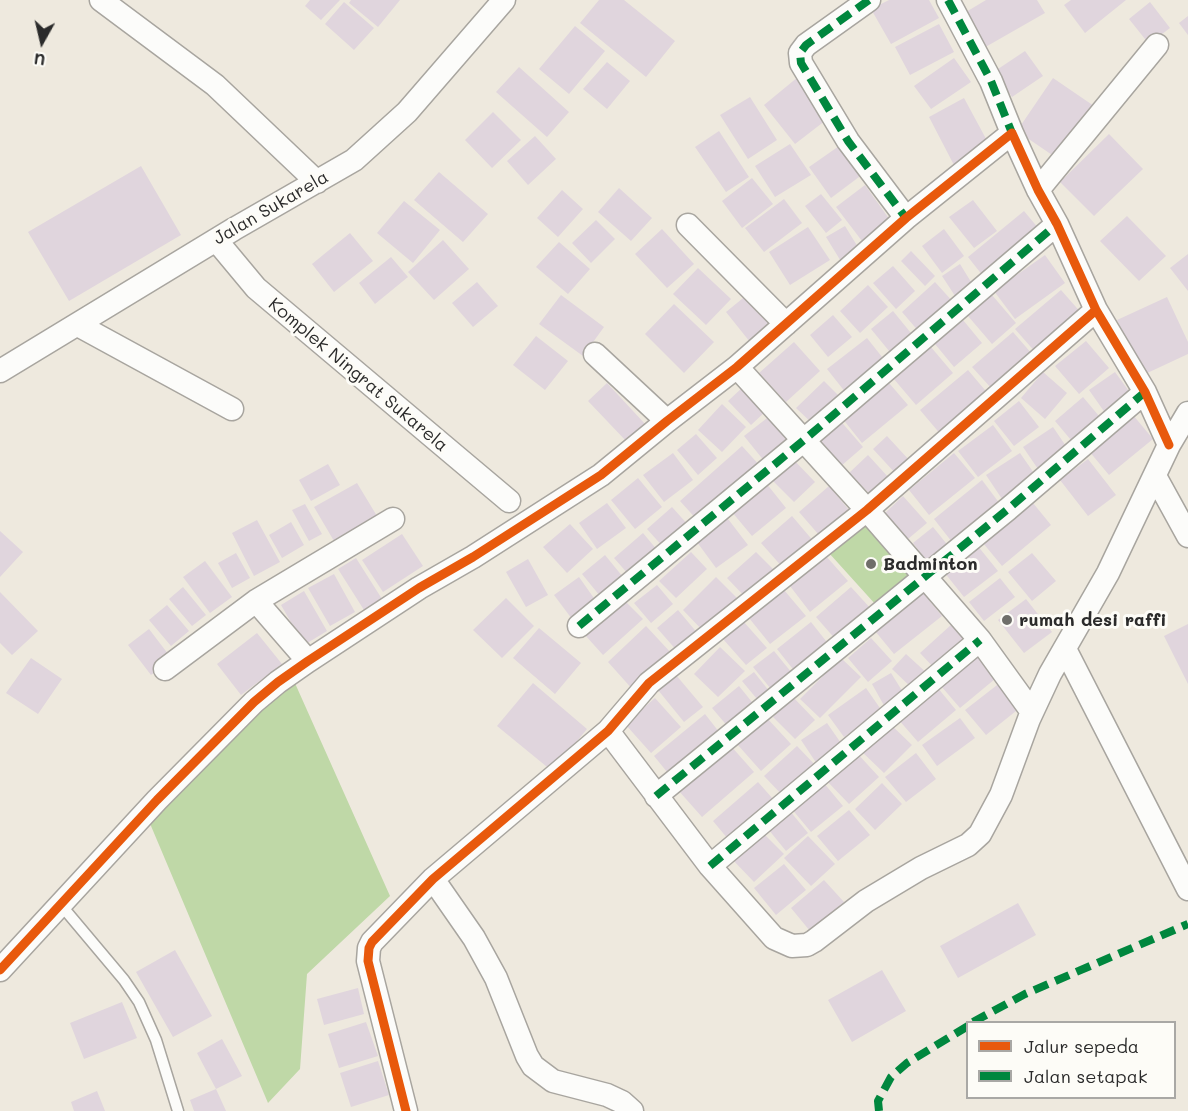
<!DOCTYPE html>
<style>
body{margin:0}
#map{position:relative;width:1188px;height:1111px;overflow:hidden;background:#eee9de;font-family:Mali,sans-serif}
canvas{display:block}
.legend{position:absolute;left:966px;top:1021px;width:210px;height:78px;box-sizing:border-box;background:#fdfcf7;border:2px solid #a9a8a5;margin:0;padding:8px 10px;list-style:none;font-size:18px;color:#2b2b2b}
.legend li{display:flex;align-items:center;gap:12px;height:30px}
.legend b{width:30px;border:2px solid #a9a8a5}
.north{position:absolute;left:12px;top:12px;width:60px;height:60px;-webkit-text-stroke:4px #fdfcf7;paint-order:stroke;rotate:188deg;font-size:16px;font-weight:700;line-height:24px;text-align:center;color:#2b2b2b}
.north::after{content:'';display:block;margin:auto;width:21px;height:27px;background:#2b2b2b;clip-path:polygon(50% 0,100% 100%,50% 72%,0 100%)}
</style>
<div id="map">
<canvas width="1188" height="1111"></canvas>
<ul class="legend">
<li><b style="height:8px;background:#e8590c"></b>Jalur sepeda</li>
<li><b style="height:8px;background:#00873e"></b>Jalan setapak</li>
</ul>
<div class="north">U</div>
</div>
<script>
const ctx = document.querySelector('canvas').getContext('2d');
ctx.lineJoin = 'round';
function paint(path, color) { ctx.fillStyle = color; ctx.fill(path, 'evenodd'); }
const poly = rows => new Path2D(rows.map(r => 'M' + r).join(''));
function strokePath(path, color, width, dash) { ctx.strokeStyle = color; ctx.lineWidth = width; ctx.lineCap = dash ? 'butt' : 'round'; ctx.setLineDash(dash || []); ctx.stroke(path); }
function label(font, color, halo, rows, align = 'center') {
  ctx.font = font + ' Mali,sans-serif'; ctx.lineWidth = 6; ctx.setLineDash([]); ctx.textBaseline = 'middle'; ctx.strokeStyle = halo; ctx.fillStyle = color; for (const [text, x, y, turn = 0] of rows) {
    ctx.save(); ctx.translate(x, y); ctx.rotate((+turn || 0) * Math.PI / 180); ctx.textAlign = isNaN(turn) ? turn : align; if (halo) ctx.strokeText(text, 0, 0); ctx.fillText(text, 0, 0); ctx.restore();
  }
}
paint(poly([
 [865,521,912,575,876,605,829,553],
 [294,681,390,896,307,974,300,1069,268,1103,143,807]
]), '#bfd8a7');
paint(poly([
 [310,0,340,0,321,20,305,6],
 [351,0,400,0,378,27,349,3],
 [599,0,624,0,675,41,646,77,580,23],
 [889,0,929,0,939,18,891,44,871,9],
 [986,0,1037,0,1045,13,982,49,961,15],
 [1071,0,1126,0,1085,33,1064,5],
 [344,2,374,28,354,50,325,24],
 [1150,2,1170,28,1149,44,1129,19],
 [1188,16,1188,35,1179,23],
 [939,24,954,52,910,75,895,47],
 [575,26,605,51,569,94,539,69],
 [1025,51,1043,76,1012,97,995,71],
 [954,58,971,82,931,109,914,86],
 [607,62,630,81,607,109,583,89],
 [519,67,569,112,547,137,496,92],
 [798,77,830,117,795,144,764,105],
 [1053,78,1094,106,1058,159,1017,131],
 [750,97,777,140,748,159,720,115],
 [964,98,991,148,955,167,929,117],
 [493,112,521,140,492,168,465,140],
 [719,131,749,177,726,192,695,147],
 [1109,134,1143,169,1094,216,1060,182],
 [535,136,556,159,528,185,507,161],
 [790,144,811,175,775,197,755,166],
 [842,144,863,174,831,198,809,167],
 [141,166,181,235,69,301,28,232],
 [439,172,488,214,463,242,414,200],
 [752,178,773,204,742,228,722,201],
 [865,185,890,220,862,241,836,207],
 [619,188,652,218,631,241,598,212],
 [562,190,583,209,558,237,537,218],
 [821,194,842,220,826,233,805,206],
 [784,199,802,223,764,252,745,228],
 [973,200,997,231,974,248,949,217],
 [404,201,440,230,413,263,377,233],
 [1024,211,1044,235,987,281,968,257],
 [1127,216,1166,256,1139,281,1100,241],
 [596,220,615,239,591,263,572,243],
 [845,226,861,252,842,263,826,237],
 [808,227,830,260,790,285,769,252],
 [662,229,694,264,667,288,635,254],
 [944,229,964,256,942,273,922,246],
 [350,233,373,261,334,292,312,264],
 [443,240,469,269,434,300,408,272],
 [559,242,590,269,568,294,536,267],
 [911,251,935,276,925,286,901,261],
 [1188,254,1188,291,1170,268],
 [1045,255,1065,283,1015,319,994,291],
 [391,257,408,277,375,304,359,283],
 [960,264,976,290,959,302,942,276],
 [893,266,915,291,896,309,873,283],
 [698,268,731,299,706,325,673,294],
 [477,282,498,306,473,327,452,303],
 [935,282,954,303,920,333,902,312],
 [868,285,888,307,860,333,840,311],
 [1061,290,1083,315,1037,354,1015,329],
 [748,294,771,325,750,342,726,312],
 [561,295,604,327,583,356,539,324],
 [992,295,1016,323,992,344,968,316],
 [1167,297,1188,342,1188,354,1143,375,1117,320],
 [674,304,714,342,684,373,645,334],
 [893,311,915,338,894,357,871,329],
 [833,315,852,337,828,357,810,335],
 [963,320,982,343,954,367,935,344],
 [1013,332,1032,354,992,389,972,367],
 [536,336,568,361,545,390,513,365],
 [867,338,886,362,846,393,827,369],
 [1086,341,1109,368,1079,394,1055,366],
 [794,342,820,371,786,402,759,373],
 [930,346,953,373,916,405,893,378],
 [968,370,990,396,942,436,920,410],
 [1043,372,1067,393,1045,419,1021,398],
 [1115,372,1134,398,1108,417,1089,390],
 [883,376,908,405,862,443,838,413],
 [824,381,841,398,814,425,796,408],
 [607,383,646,425,627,442,588,401],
 [743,387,766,411,751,425,728,401],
 [1083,397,1104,422,1076,446,1055,421],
 [1019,401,1039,427,1014,446,994,421],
 [722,404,746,427,722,452,698,430],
 [771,415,791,441,765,462,744,436],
 [1133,415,1153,439,1109,475,1089,451],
 [838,418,863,447,841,466,816,438],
 [993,425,1012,451,978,477,958,451],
 [1053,427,1070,452,1040,472,1023,447],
 [696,434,717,458,698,475,677,450],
 [887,436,910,461,896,474,873,449],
 [742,446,761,467,699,522,680,501],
 [673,453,693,480,664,502,643,475],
 [954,453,975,478,929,515,909,490],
 [1020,453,1036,476,1002,499,986,475],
 [868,455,889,478,871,495,849,473],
 [792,458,815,482,794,502,770,478],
 [1088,459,1116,495,1088,516,1060,480],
 [328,464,340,485,311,501,299,480],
 [638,478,662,507,635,529,611,500],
 [982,480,1000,504,952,542,934,519],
 [357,483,377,516,334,541,314,507],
 [766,483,786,508,752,536,732,512],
 [829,486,849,510,819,535,799,512],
 [903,496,927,523,908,539,885,513],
 [607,503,626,528,597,549,579,523],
 [1033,503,1051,525,1002,566,983,543],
 [305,504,322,534,309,541,292,510],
 [672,507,690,527,665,549,647,529],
 [725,515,748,545,716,568,694,538],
 [792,516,815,543,784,569,761,543],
 [257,520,280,562,254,576,232,533],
 [291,522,304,545,282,558,269,535],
 [570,524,593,549,567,573,543,547],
 [933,527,950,548,930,565,913,543],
 [0,531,23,552,0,577],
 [643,533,658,551,629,575,614,558],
 [402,534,423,566,383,592,362,560],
 [977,545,998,571,964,597,944,572],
 [691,552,707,569,676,598,659,581],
 [756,552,778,574,749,601,727,578],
 [236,553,250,578,232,588,218,563],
 [1032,553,1056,581,1032,601,1008,572],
 [605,555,623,577,600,596,582,574],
 [826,556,848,581,810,612,790,586],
 [356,558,382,599,364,610,338,569],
 [528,559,548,595,526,607,506,572],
 [205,561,232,597,210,613,183,577],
 [334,574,355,612,330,626,308,588],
 [579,577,596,601,572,619,554,595],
 [716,577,739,600,705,633,683,610],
 [1000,578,1015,597,984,621,969,602],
 [657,585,673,604,651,623,634,603],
 [183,587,206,615,192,626,169,599],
 [851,587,872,610,837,641,816,617],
 [784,590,806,616,770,644,749,618],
 [304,591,327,631,304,645,281,605],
 [0,592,38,631,12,655,0,643],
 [923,593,942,616,894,654,875,631],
 [506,598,534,626,502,658,473,630],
 [1026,599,1052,632,1024,653,998,620],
 [624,600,643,619,603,655,585,635],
 [167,605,189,631,171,646,149,620],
 [678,610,699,635,678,652,657,628],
 [743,621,767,648,746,665,723,639],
 [811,622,830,646,796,673,777,649],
 [952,624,968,641,936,670,920,653],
 [1188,624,1188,684,1164,636],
 [646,626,673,655,634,691,608,662],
 [539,628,581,663,555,694,513,658],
 [149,629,172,659,151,675,128,645],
 [257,633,282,664,241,695,217,664],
 [871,638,892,661,868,682,848,658],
 [720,647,745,671,718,697,694,674],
 [774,651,796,678,775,694,753,667],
 [906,654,929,675,915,691,892,669],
 [977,657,995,679,960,708,941,686],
 [31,658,62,679,38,714,6,693],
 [841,658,861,677,820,718,800,699],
 [754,672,773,696,762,705,742,681],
 [891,673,906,697,886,709,872,684],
 [676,675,703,707,684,722,658,690],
 [1001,682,1021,707,986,735,965,710],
 [533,683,587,729,552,771,497,726],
 [739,686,756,707,729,728,712,708],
 [937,687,956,710,918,742,898,719],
 [866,688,882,711,844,737,828,715],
 [793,697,815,720,795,739,773,717],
 [655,698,681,727,651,753,625,724],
 [705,714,723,737,672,778,654,756],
 [766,717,791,744,761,771,737,744],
 [960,718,975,738,937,766,922,745],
 [886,720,912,745,884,773,858,748],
 [827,723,843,746,817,764,801,740],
 [730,745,754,772,702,817,678,790],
 [797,746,818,768,785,798,764,776],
 [856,752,879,777,849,804,826,780],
 [916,753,936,779,906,802,885,777],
 [758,782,773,799,728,839,713,821],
 [823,782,843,806,811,832,791,808],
 [882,783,902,804,875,830,855,809],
 [849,810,870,835,838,861,817,836],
 [790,811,808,833,786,851,768,829],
 [760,830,784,854,754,882,731,858],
 [808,836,835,864,811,886,784,858],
 [784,864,806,890,776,915,754,888],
 [824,880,844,902,810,931,791,908],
 [1018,903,1036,935,958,978,940,946],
 [175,950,212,1016,173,1037,136,972],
 [882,970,906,1011,852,1042,828,1000],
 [358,988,364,1014,324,1025,317,999],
 [122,1002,137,1038,84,1059,70,1023],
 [366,1022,378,1056,339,1068,328,1034],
 [222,1039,242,1076,216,1089,226,1111,194,1111,190,1100,216,1089,197,1053],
 [378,1061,389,1095,351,1107,340,1073],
 [97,1091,105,1111,74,1111,71,1102]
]), '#e0d5dd');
const lane = poly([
 [61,905,124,980,139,1002,156,1040,178,1111]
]);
const street = poly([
 [101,0,215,85,317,182],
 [869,0,806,45,800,53,801,63,848,141,906,218],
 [948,0,991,81,1012,133],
 [1038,190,1157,45],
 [688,225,786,324],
 [216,240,256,288,509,501],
 [78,325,232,409],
 [595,354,667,421],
 [737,367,867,510,980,640,1032,712],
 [0,371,234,229,354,160,407,112,504,0],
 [1155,476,1188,536],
 [256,601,308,661],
 [579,626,804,440,1057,224],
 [1065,649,1188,889],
 [165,669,256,601,393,519],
 [608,731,710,866,774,938,792,946,807,945,814,941,866,901,921,868,968,845,980,834,1001,795,1029,719,1050,674,1108,573,1169,445,1188,413],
 [656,796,1008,509,1145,392],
 [710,866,980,640],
 [433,879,474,938,496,978,527,1056,533,1066,553,1081,607,1095,622,1102,632,1111],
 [0,970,157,800,254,702,278,682,308,661,419,588,473,557,601,475,667,421,737,367,906,218,1012,133,1038,190,1057,224,1096,310,1145,392,1169,445],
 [406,1111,368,961,369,948,372,942,433,879,608,731,649,683,867,510,1096,310]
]);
strokePath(lane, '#a8a59f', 13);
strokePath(street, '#a8a59f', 25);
strokePath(lane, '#fcfcfa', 10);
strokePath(street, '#fcfcfa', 22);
strokePath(poly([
 [869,0,806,45,800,53,801,63,848,141,906,218],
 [948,0,991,81,1012,133],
 [579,626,804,440,1057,224],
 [656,796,1008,509,1145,392],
 [710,866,980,640],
 [973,1022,1025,994,1188,924],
 [879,1111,878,1101,891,1077,907,1063,968,1026]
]), '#00873e', 8, [15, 8]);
strokePath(poly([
 [0,970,157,800,254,702,278,682,308,661,419,588,473,557,601,475,667,421,737,367,906,218,1012,133,1038,190,1057,224,1096,310,1145,392,1169,445],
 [406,1111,368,961,369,948,372,942,433,879,608,731,649,683,867,510,1096,310]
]), '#e8590c', 9);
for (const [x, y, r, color] of [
 [871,564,6,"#6f6e6a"],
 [1007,620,6,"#6f6e6a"]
]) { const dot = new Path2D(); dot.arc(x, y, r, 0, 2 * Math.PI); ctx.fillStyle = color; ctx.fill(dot); strokePath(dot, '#fdfcf7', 2); }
label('18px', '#2b2b2b', '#fdfcf7', [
 ["Jalan Sukarela",271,208,-30],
 ["Komplek Ningrat Sukarela",358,375,40]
]);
label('bold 18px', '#2b2b2b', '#fdfcf7', [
 ["Badminton",883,564],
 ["rumah desi raffi",1019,620]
], 'left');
</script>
